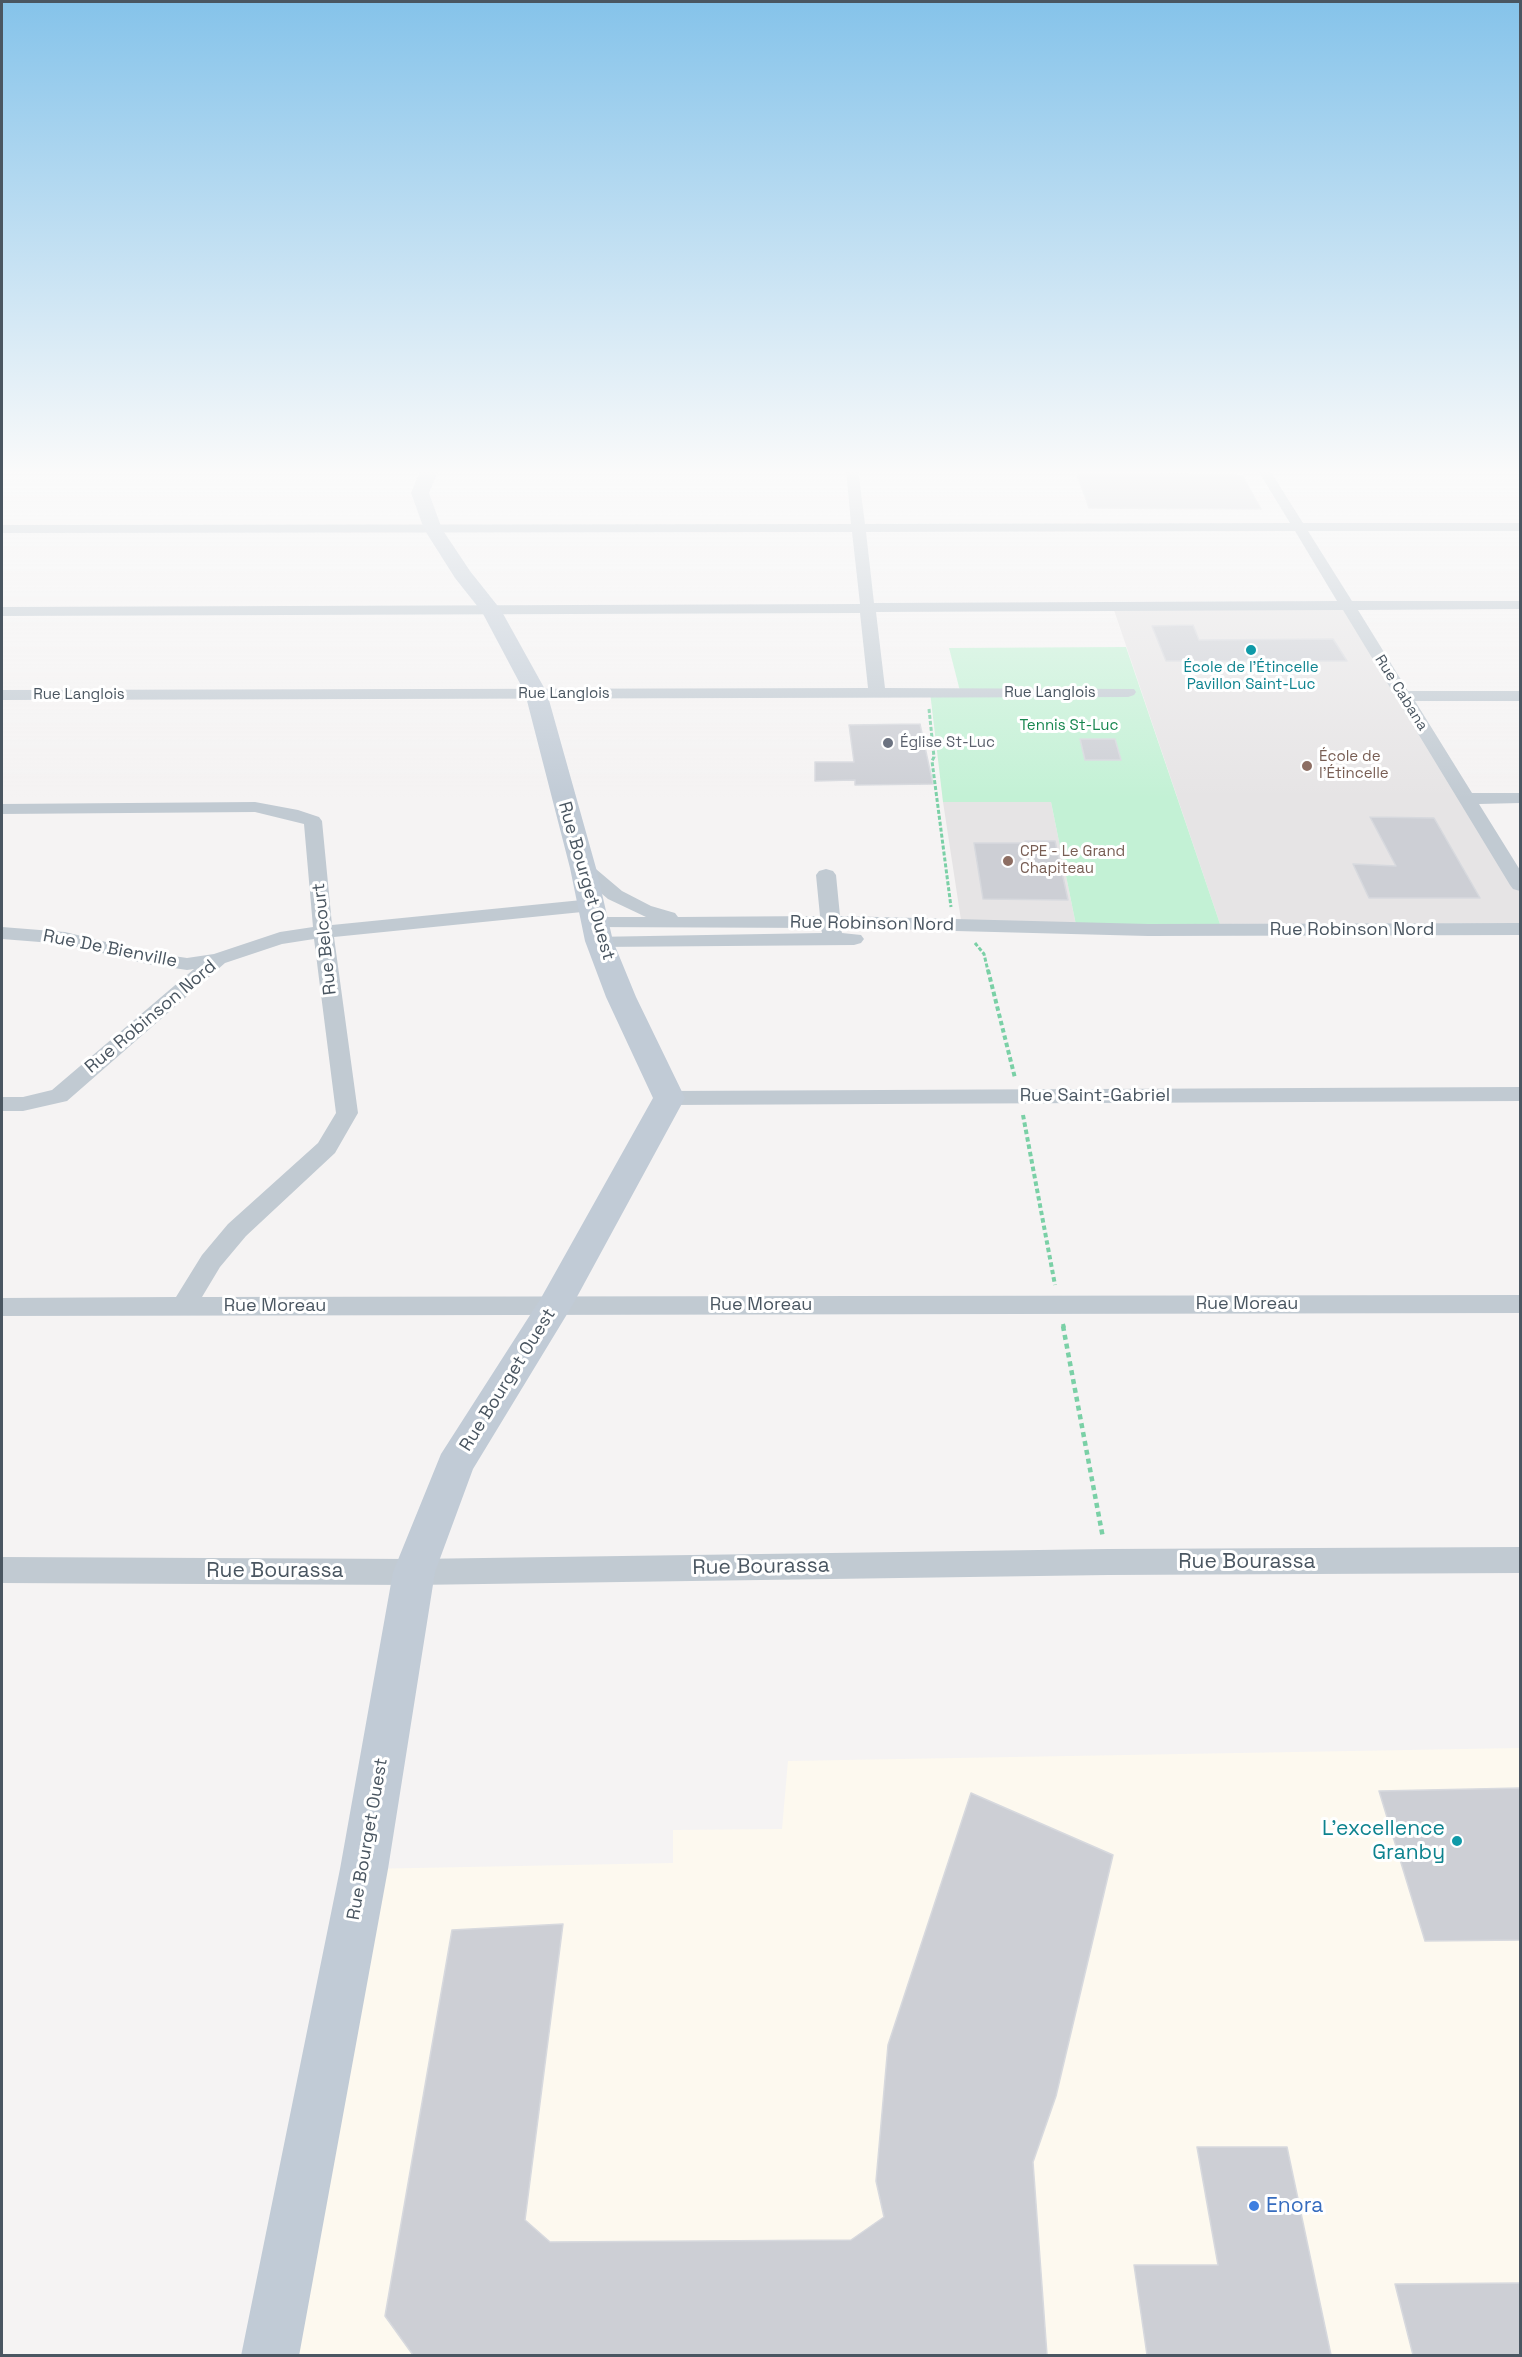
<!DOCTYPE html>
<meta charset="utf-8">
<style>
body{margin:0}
#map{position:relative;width:1522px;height:2357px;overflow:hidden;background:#f5f3f3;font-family:"Space Grotesk",sans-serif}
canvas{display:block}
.frame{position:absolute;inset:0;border:3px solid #4a5661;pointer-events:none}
</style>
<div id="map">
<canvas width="1522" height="2357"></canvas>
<div class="frame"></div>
</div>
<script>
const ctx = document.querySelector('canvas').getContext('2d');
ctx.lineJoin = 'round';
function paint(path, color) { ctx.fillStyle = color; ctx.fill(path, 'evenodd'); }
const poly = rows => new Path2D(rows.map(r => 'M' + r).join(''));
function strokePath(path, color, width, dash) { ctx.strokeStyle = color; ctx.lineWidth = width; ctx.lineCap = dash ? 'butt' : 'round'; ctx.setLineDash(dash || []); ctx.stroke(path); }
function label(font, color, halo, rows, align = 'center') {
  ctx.font = font + ' "Space Grotesk",sans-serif'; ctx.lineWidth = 6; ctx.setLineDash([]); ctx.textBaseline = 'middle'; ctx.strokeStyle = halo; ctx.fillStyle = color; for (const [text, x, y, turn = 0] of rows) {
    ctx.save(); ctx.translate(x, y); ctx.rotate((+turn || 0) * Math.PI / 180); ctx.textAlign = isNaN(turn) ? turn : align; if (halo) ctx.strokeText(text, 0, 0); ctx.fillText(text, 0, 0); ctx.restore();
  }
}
paint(poly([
 [1520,1748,1520,2355,270,2356,364,1869,673,1863,673,1830,782,1829,788,1761]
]), '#fdf9ef');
paint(poly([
 [1348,606,1520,886,1520,923,1220,924,1113,607],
 [943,802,1051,802,1076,925,961,920]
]), '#e6e4e5');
paint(poly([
 [1126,647,1220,924,1076,925,1051,802,943,802,930,692,960,691,949,648]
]), '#c3f1d5');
const building = poly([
 [1077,474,1242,475,1261,509,1089,508,1077,474],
 [1193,625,1199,640,1333,639,1347,661,1166,661,1152,626,1193,625],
 [920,724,933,784,855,785,855,780,815,781,815,762,854,762,849,725,920,724],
 [1080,739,1115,739,1121,760,1085,760,1080,739],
 [1370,817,1434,818,1480,898,1369,898,1353,864,1396,866,1370,817],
 [1025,841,1055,841,1068,900,983,899,974,843,1025,843,1025,841],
 [1521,1788,1521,1940,1425,1941,1379,1791,1521,1788],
 [971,1793,1113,1855,1056,2096,1033,2162,1047,2355,413,2355,385,2316,452,1930,563,1924,525,2220,550,2242,851,2240,884,2217,876,2181,888,2045,971,1793],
 [1197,2147,1287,2147,1331,2355,1147,2355,1134,2265,1218,2265,1197,2147],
 [1521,2283,1521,2355,1413,2355,1395,2284,1521,2283]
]);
paint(building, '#cdcfd5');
strokePath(building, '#d7d9de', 1.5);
strokePath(poly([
 [929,709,934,757,932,761,951,907],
 [975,943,984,954,988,971]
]), '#7ad0a6', 3, [4, 2]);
strokePath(poly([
 [988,970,1015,1078],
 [1023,1115,1055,1285],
 [1063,1324,1064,1328]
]), '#7ad0a6', 4, [4.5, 3]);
strokePath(poly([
 [1063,1326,1103,1538]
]), '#7ad0a6', 4.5, [5, 4]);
paint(poly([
 [846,469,858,469,865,524,1290,523,1257,469,1269,469,1303,523,1520,523,1520,531,1308,531,1352,601,1520,601,1520,609,1358,610,1408,691,1520,691,1520,701,1415,701,1472,793,1520,793,1520,803,1479,804,1520,870,1520,891,1513,889,1510,885,1343,610,876,612,885,688,1134,689,1136,692,1134,695,1128,697,2,700,2,690,868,688,860,613,2,616,2,607,860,604,852,532,2,533,2,525,851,524,846,469],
 [1295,531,1337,601,874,603,866,532,1295,531],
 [255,802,298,810,319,817,322,821,332,925,592,899,599,901,602,905,599,909,592,911,334,937,358,1113,335,1153,246,1236,220,1267,202,1297,1520,1295,1520,1313,2,1316,2,1298,176,1297,202,1255,228,1224,318,1143,336,1113,314,939,282,944,225,963,67,1101,23,1111,2,1111,2,1097,23,1097,52,1090,194,969,187,970,147,964,65,944,2,939,2,927,65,932,147,952,187,958,214,954,280,932,313,927,304,824,255,812,2,814,2,804,255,802],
 [583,862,590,864,622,891,651,906,675,913,678,917,820,916,816,875,819,871,826,869,833,871,836,875,840,916,1148,924,1520,923,1520,935,1148,936,841,928,842,933,861,935,864,939,861,943,854,945,599,947,592,945,589,941,592,937,822,933,821,928,589,927,586,923,589,919,596,917,646,917,608,899,576,872,573,868,576,864,583,862],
 [1520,1087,1520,1101,669,1105,661,1103,658,1098,661,1093,669,1091,1520,1087],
 [1520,1547,1520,1573,1108,1575,414,1585,2,1583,2,1557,414,1559,1108,1549,1520,1547]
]), '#c1cad2');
paint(poly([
 [421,469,439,469,429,493,442,529,470,571,501,610,547,693,596,868,613,941,636,997,685,1098,572,1306,473,1469,435,1572,388,1869,299,2356,241,2356,340,1869,393,1572,441,1454,541,1298,653,1098,606,997,585,941,570,868,525,693,482,612,455,578,424,529,411,493,421,469]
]), '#c1cbd6');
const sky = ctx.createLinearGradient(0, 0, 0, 799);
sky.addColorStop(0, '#85c3ea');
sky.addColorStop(0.59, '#fafafa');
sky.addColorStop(1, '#fafafa00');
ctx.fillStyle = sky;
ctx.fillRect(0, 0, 1522, 799);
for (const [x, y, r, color] of [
 [1251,650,6,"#0f9aa8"],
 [888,743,6,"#6b7280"],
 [1307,766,6,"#8d6e63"],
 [1008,861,6,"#8d6e63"],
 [1457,1841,6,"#0f9aa8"],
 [1254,2206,6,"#3f7fe0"]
]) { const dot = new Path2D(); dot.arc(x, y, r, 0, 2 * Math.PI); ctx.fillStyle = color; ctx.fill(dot); strokePath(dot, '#fff', 2); }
label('15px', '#0d838f', '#fff', [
 ["École de l'Étincelle",1251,668],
 ["Pavillon Saint-Luc",1251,685]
]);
label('15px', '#4a5661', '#fff', [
 ["Rue Langlois",1050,693],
 ["Rue Cabana",1401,693,58],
 ["Rue Langlois",564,694],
 ["Rue Langlois",79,695]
]);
label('15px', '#17864f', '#fff', [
 ["Tennis St-Luc",1069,726]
]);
label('15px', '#5b616d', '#fff', [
 ["Église St-Luc",900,743]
], 'left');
label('15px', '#785e54', '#fff', [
 ["École de",1319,757],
 ["l'Étincelle",1319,774],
 ["CPE - Le Grand",1020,852],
 ["Chapiteau",1020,869]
], 'left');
label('18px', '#4a5661', '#fff', [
 ["Rue Bourget Ouest",586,881,74],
 ["Rue Robinson Nord",872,924,1],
 ["Rue Robinson Nord",1352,930],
 ["Rue Belcourt",325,939,-96],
 ["Rue De Bienville",110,949,11],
 ["Rue Robinson Nord",151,1017,-40],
 ["Rue Saint-Gabriel",1095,1096],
 ["Rue Moreau",1247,1304],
 ["Rue Moreau",761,1305],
 ["Rue Moreau",275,1306],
 ["Rue Bourget Ouest",508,1380,-58],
 ["Rue Bourget Ouest",368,1839,-80]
]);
label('21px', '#4a5661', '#fff', [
 ["Rue Bourassa",1247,1562],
 ["Rue Bourassa",761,1567,-1],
 ["Rue Bourassa",275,1571]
]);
label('21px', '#0d838f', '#fff', [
 ["L'excellence",1445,1829],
 ["Granby",1445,1853]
], 'right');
label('21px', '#366cbe', '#fff', [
 ["Enora",1266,2206]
], 'left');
</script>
